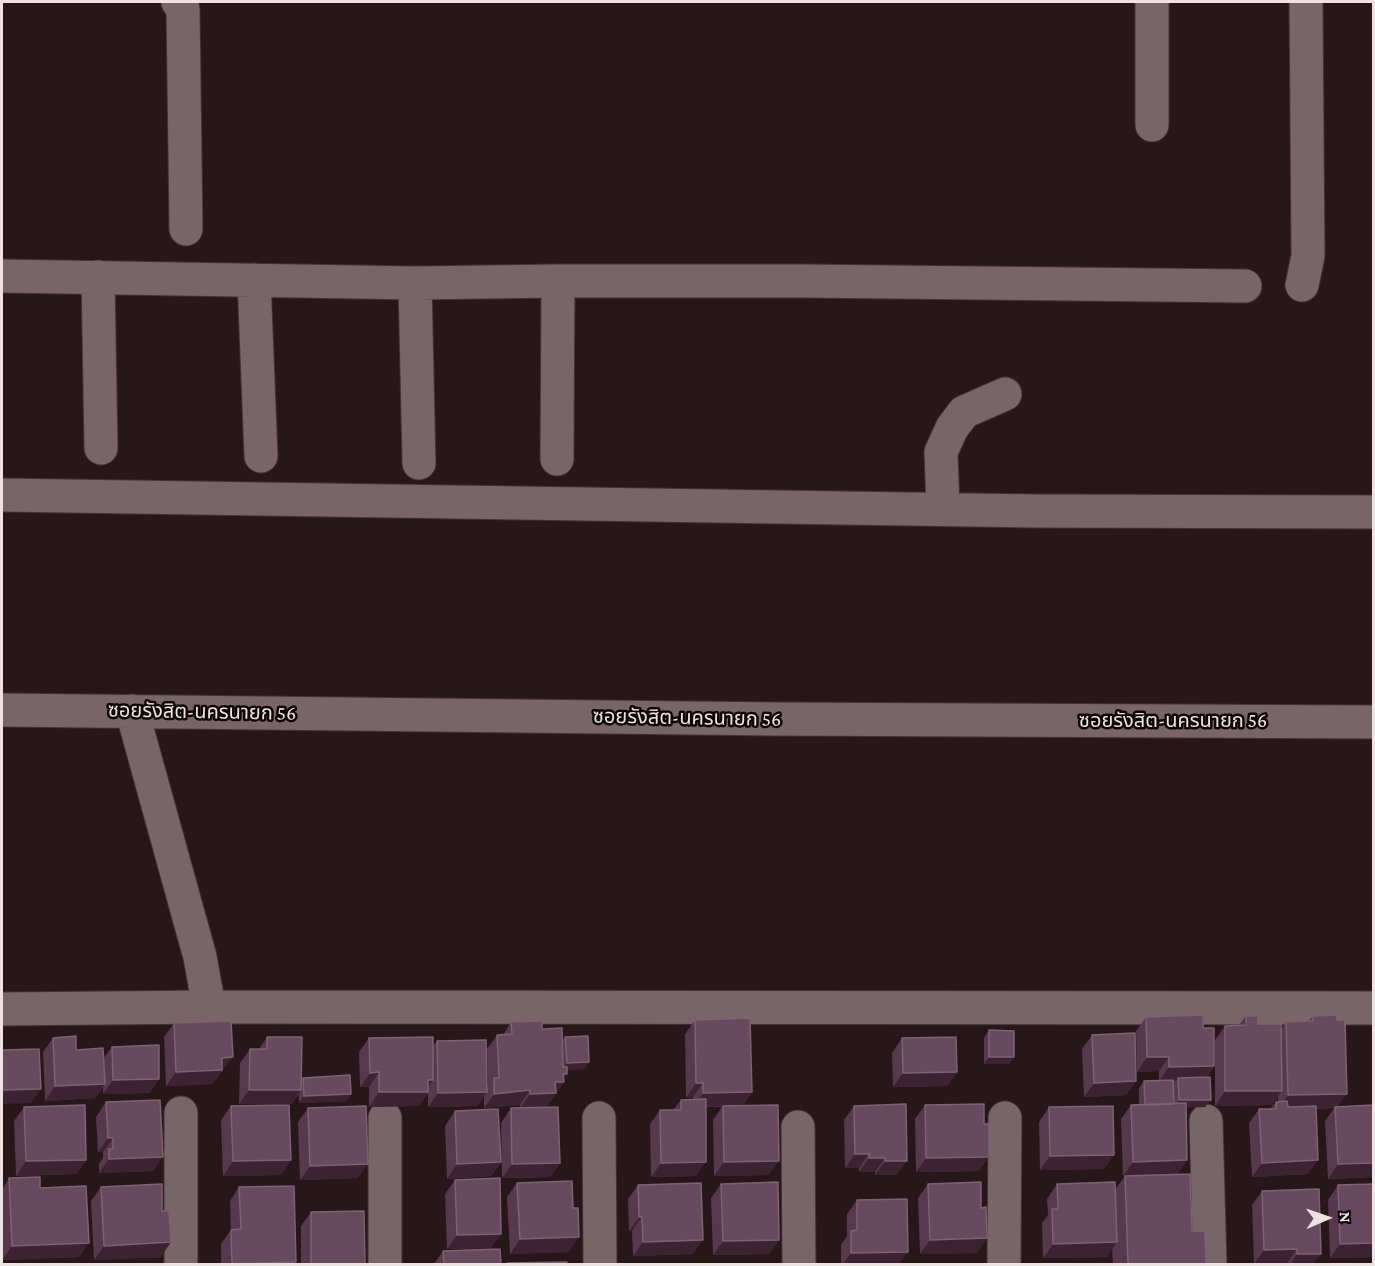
<!DOCTYPE html>
<meta charset="utf-8">
<style>
body{margin:0}
#map{position:relative;width:1375px;height:1266px;overflow:hidden;background:#27171a;font-family:"Crimson Pro",serif}
canvas{display:block}
.frame{position:absolute;inset:0;border:3px solid #eee2e4;pointer-events:none}
.north{position:absolute;left:1297px;top:1188px;width:60px;height:60px;-webkit-text-stroke:4px #0b0506;paint-order:stroke;rotate:88deg;font-size:16px;font-weight:700;line-height:24px;text-align:center;color:#eee2e4}
.north::after{content:'';display:block;margin:auto;width:21px;height:27px;background:#eee2e4;clip-path:polygon(50% 0,100% 100%,50% 72%,0 100%)}
</style>
<div id="map">
<canvas width="1375" height="1266"></canvas>
<div class="frame"></div>
<div class="north">N</div>
</div>
<script>
const ctx = document.querySelector('canvas').getContext('2d');
ctx.lineJoin = 'round';
const poly = rows => new Path2D(rows.map(r => 'M' + r).join(''));
function strokePath(path, color, width, dash) { ctx.strokeStyle = color; ctx.lineWidth = width; ctx.lineCap = dash ? 'butt' : 'round'; ctx.setLineDash(dash || []); ctx.stroke(path); }
function paint(path, color) { ctx.fillStyle = color; ctx.fill(path, 'evenodd'); }
function label(font, color, halo, rows, align = 'center') {
  ctx.font = font + ' "Crimson Pro","Noto Sans Thai",serif'; ctx.lineWidth = 5; ctx.setLineDash([]); ctx.textBaseline = 'middle'; ctx.strokeStyle = halo; ctx.fillStyle = color; for (const [text, x, y, turn = 0] of rows) {
    ctx.save(); ctx.translate(x, y); ctx.rotate((+turn || 0) * Math.PI / 180); ctx.textAlign = isNaN(turn) ? turn : align; if (halo) ctx.strokeText(text, 0, 0); ctx.fillText(text, 0, 0); ctx.restore();
  }
}
const minor = poly([
 [178,2,183,9,186,229],
 [1152,125,1152,2],
 [2,276,415,283,558,281,803,281,1245,286],
 [98,277,101,448],
 [254,280,261,456],
 [415,283,419,463],
 [1302,285,1308,256,1306,2],
 [557,459,558,281],
 [2,495,1037,511,1374,512],
 [943,508,941,452,952,428,964,412,1005,394],
 [2,710,777,719,1374,722],
 [132,711,200,957,209,1007],
 [2,1009,209,1007,1374,1008],
 [181,1113,181,1264],
 [385,1118,385,1264],
 [599,1118,600,1264],
 [1206,1121,1210,1264],
 [798,1127,799,1264],
 [1004,1264,1005,1118]
]);
strokePath(minor, '#403437', 35);
strokePath(minor, '#796468', 33);
paint(poly([
 [1246,1016,1258,1024,1281,1029,1286,1022,1309,1021,1313,1016,1338,1106,1374,1177,1328,1179,1325,1121,1334,1108,1316,1109,1308,1174,1252,1177,1249,1123,1259,1109,1270,1109,1276,1102,1278,1102,1278,1097,1272,1105,1215,1106,1215,1040,1225,1026,1239,1025],
 [1146,1017,1203,1028,1214,1066,1207,1077,1211,1100,1205,1107,1186,1107,1187,1160,1177,1174,1123,1176,1121,1119,1131,1105,1139,1105,1139,1088,1144,1081,1159,1080,1159,1071,1137,1072,1136,1031],
 [695,1020,752,1092,742,1106,769,1175,714,1176,713,1120,722,1107,706,1107,696,1176,651,1177,650,1124,660,1110,673,1110,681,1100,693,1100,693,1097,686,1098,685,1034],
 [511,1022,542,1029,562,1041,565,1037,589,1062,584,1069,567,1070,564,1078,564,1082,546,1107,527,1108,560,1163,550,1177,502,1178,501,1123,511,1108,520,1108,520,1105,484,1108,484,1096,477,1106,428,1107,428,1093,418,1106,369,1107,369,1087,360,1087,359,1052,369,1038,433,1046,437,1041,486,1089,488,1086,487,1049,497,1035,503,1035],
 [174,1023,223,1072,221,1072,212,1084,166,1086,164,1037],
 [989,1030,1009,1064,984,1064,984,1038],
 [1092,1035,1136,1081,1126,1095,1084,1097,1082,1049],
 [267,1037,301,1080,303,1078,351,1094,346,1101,299,1103,299,1094,291,1104,239,1104,240,1063,250,1049,259,1049],
 [53,1038,76,1050,103,1059,112,1047,159,1079,149,1093,103,1094,103,1087,95,1098,45,1101,43,1052],
 [902,1038,957,1072,947,1086,893,1087,892,1053],
 [106,1102,153,1171,99,1173,99,1164,103,1158,103,1152,98,1152,96,1117],
 [925,1105,979,1171,916,1172,915,1119],
 [231,1106,291,1160,281,1175,223,1176,221,1120],
 [854,1106,897,1175,875,1175,875,1172,859,1172,859,1168,845,1168,844,1120],
 [24,1107,86,1160,76,1174,16,1176,14,1121],
 [1049,1107,1104,1169,1040,1170,1039,1122],
 [308,1108,358,1178,300,1180,298,1122],
 [455,1111,501,1162,491,1176,447,1179,445,1126],
 [1125,1176,1192,1231,1206,1264,1113,1264,1112,1249,1107,1257,1043,1258,1042,1223,1048,1215,1047,1199,1057,1184,1115,1190],
 [9,1178,40,1188,79,1257,2,1260,2,1190],
 [455,1180,491,1248,447,1249,445,1194],
 [517,1183,573,1208,569,1252,510,1254,507,1197],
 [721,1184,779,1240,769,1254,713,1255,711,1198],
 [928,1184,977,1253,920,1254,918,1198],
 [638,1185,693,1254,633,1256,632,1231,629,1231,628,1199],
 [1338,1185,1374,1257,1330,1258,1328,1200],
 [101,1187,161,1257,94,1260,91,1201],
 [239,1187,295,1264,221,1264,221,1244,231,1230,230,1201],
 [1262,1191,1313,1264,1287,1264,1287,1263,1254,1264,1252,1205],
 [857,1200,899,1264,841,1264,841,1245,847,1236,847,1214],
 [311,1212,365,1264,301,1264,301,1226],
 [443,1251,501,1264,434,1264]
]), '#57384d');
paint(poly([
 [233,1057,212,1084,166,1086,176,1072,222,1058],
 [989,1057,1014,1057,1009,1064,984,1064],
 [1147,1057,1169,1057,1159,1071,1137,1072],
 [589,1062,584,1069,562,1071,567,1063],
 [1214,1066,1204,1080,1178,1078,1176,1081,1159,1081,1169,1067],
 [379,1072,369,1087,360,1087,370,1073],
 [957,1072,947,1086,893,1087,903,1073],
 [563,1074,567,1074,561,1082,564,1082,546,1107,520,1108,530,1094],
 [159,1079,149,1093,103,1094,113,1080],
 [428,1080,433,1080,425,1092,428,1092,418,1106,369,1107,379,1092],
 [1136,1081,1126,1095,1084,1097,1094,1083],
 [696,1083,703,1083,693,1097,686,1098],
 [105,1084,95,1098,45,1101,55,1086],
 [41,1089,31,1103,2,1104,2,1090],
 [249,1090,301,1090,291,1104,239,1104],
 [530,1090,520,1105,484,1108,494,1094],
 [1225,1091,1282,1091,1272,1105,1215,1106],
 [487,1092,477,1106,428,1107,438,1093],
 [752,1092,742,1106,693,1107,703,1093],
 [351,1094,346,1101,299,1103,304,1096],
 [1347,1094,1337,1108,1335,1107,1334,1108,1278,1109,1288,1095],
 [1179,1100,1211,1100,1205,1107,1174,1108],
 [108,1138,113,1138,103,1152,98,1152],
 [855,1154,869,1154,859,1168,845,1168],
 [1114,1155,1104,1169,1040,1170,1050,1156],
 [163,1157,153,1171,99,1173,109,1159],
 [989,1157,979,1171,916,1172,926,1158],
 [869,1158,885,1158,875,1172,859,1172],
 [86,1160,76,1174,16,1176,26,1161],
 [291,1160,281,1175,223,1176,233,1161],
 [1187,1160,1177,1174,1123,1176,1133,1162],
 [1318,1160,1308,1174,1252,1177,1262,1163],
 [779,1161,769,1175,714,1176,724,1162],
 [885,1161,907,1161,897,1175,875,1175],
 [501,1162,491,1176,447,1179,457,1164],
 [706,1162,696,1176,651,1177,661,1163],
 [560,1163,550,1177,502,1178,512,1164],
 [1374,1163,1374,1177,1328,1179,1338,1164],
 [368,1164,358,1178,300,1180,310,1166],
 [639,1217,642,1217,632,1231,629,1231],
 [501,1234,491,1248,447,1249,457,1235],
 [579,1237,569,1252,510,1254,520,1239],
 [987,1238,977,1253,920,1254,930,1240],
 [703,1240,693,1254,633,1256,643,1242],
 [779,1240,769,1254,713,1255,723,1241],
 [171,1242,161,1257,94,1260,104,1246],
 [1117,1242,1107,1257,1043,1258,1053,1244],
 [89,1243,79,1257,2,1260,12,1246],
 [1374,1243,1374,1257,1330,1258,1340,1244],
 [1297,1249,1287,1263,1254,1264,1264,1250],
 [908,1252,899,1264,843,1264,851,1253],
 [1297,1254,1321,1254,1313,1264,1290,1264],
 [296,1262,295,1264,231,1264,232,1264]
]), '#3d2332');
const building = poly([
 [1203,1015,1203,1028,1214,1028,1214,1066,1169,1067,1169,1057,1147,1057,1146,1017,1203,1015],
 [1337,1015,1337,1020,1345,1020,1347,1094,1288,1095,1286,1022,1313,1021,1313,1016,1337,1015],
 [1246,1016,1258,1016,1258,1024,1281,1024,1282,1091,1225,1091,1225,1026,1246,1025,1246,1016],
 [750,1018,752,1092,703,1093,703,1083,696,1083,695,1020,750,1018],
 [231,1021,233,1057,222,1058,222,1070,176,1072,174,1023,231,1021],
 [542,1021,542,1029,562,1028,563,1067,567,1067,567,1074,563,1074,564,1082,555,1082,556,1093,530,1094,530,1090,494,1094,494,1078,499,1078,497,1035,512,1034,511,1022,542,1021],
 [989,1030,1014,1031,1014,1057,989,1057,989,1030],
 [1135,1033,1136,1081,1094,1083,1092,1035,1135,1033],
 [76,1036,76,1050,103,1048,105,1084,55,1086,53,1038,76,1036],
 [588,1036,589,1062,567,1063,565,1037,588,1036],
 [267,1037,302,1037,301,1090,249,1090,250,1049,267,1049,267,1037],
 [433,1037,433,1080,428,1080,428,1092,379,1092,379,1072,370,1073,369,1038,433,1037],
 [956,1037,957,1072,903,1073,902,1038,956,1037],
 [486,1040,487,1092,438,1093,437,1041,486,1040],
 [159,1045,159,1079,113,1080,112,1047,159,1045],
 [39,1049,41,1089,2,1090,2,1050,39,1049],
 [350,1075,351,1094,304,1096,303,1078,350,1075],
 [1210,1077,1211,1100,1179,1100,1178,1078,1210,1077],
 [1173,1080,1174,1104,1145,1105,1144,1081,1173,1080],
 [706,1099,706,1162,661,1163,660,1110,681,1110,681,1100,706,1099],
 [160,1100,163,1157,109,1159,109,1149,113,1149,113,1138,108,1138,106,1102,160,1100],
 [1287,1101,1288,1107,1316,1106,1318,1160,1262,1163,1259,1109,1276,1109,1276,1102,1287,1101],
 [1186,1103,1187,1160,1133,1162,1131,1105,1186,1103],
 [906,1104,907,1161,885,1161,885,1158,869,1158,869,1154,855,1154,854,1106,906,1104],
 [984,1104,984,1124,989,1124,989,1157,926,1158,925,1105,984,1104],
 [85,1105,86,1160,26,1161,24,1107,85,1105],
 [289,1105,291,1160,233,1161,231,1106,289,1105],
 [778,1105,779,1161,724,1162,723,1106,778,1105],
 [1374,1105,1374,1163,1338,1164,1335,1107,1374,1105],
 [366,1106,368,1164,310,1166,308,1108,366,1106],
 [1113,1106,1114,1155,1050,1156,1049,1107,1113,1106],
 [558,1107,560,1163,512,1164,511,1108,558,1107],
 [498,1109,501,1162,457,1164,455,1111,498,1109],
 [1190,1174,1192,1231,1205,1231,1206,1264,1128,1264,1125,1176,1190,1174],
 [40,1177,40,1188,86,1186,89,1243,12,1246,9,1178,40,1177],
 [500,1178,501,1234,457,1235,455,1180,500,1178],
 [572,1181,573,1208,578,1208,579,1237,520,1239,517,1183,572,1181],
 [778,1182,779,1240,723,1241,721,1184,778,1182],
 [981,1182,981,1208,986,1207,987,1238,930,1240,928,1184,981,1182],
 [1115,1182,1117,1242,1053,1244,1052,1209,1058,1209,1057,1184,1115,1182],
 [701,1183,703,1240,643,1242,642,1217,639,1217,638,1185,701,1183],
 [162,1184,162,1211,169,1211,171,1242,104,1246,101,1187,162,1184],
 [1374,1184,1374,1243,1340,1244,1338,1185,1374,1184],
 [294,1186,296,1262,232,1264,231,1230,241,1229,239,1187,294,1186],
 [1319,1189,1321,1254,1297,1254,1297,1249,1264,1250,1262,1191,1319,1189],
 [907,1199,908,1252,851,1253,851,1231,857,1230,857,1200,907,1199],
 [364,1211,365,1264,311,1264,311,1212,364,1211],
 [500,1249,501,1264,444,1264,443,1251,500,1249],
 [567,1262,567,1264,507,1264,507,1263,567,1262]
]);
paint(building, '#684a5e');
strokePath(building, '#7d6273', 1.5);
label('20px', '#eee2e4', '#0b0506', [
 ["ซอยรังสิต-นครนายก 56",202,712,1],
 ["ซอยรังสิต-นครนายก 56",687,718,1],
 ["ซอยรังสิต-นครนายก 56",1173,721]
]);
</script>
